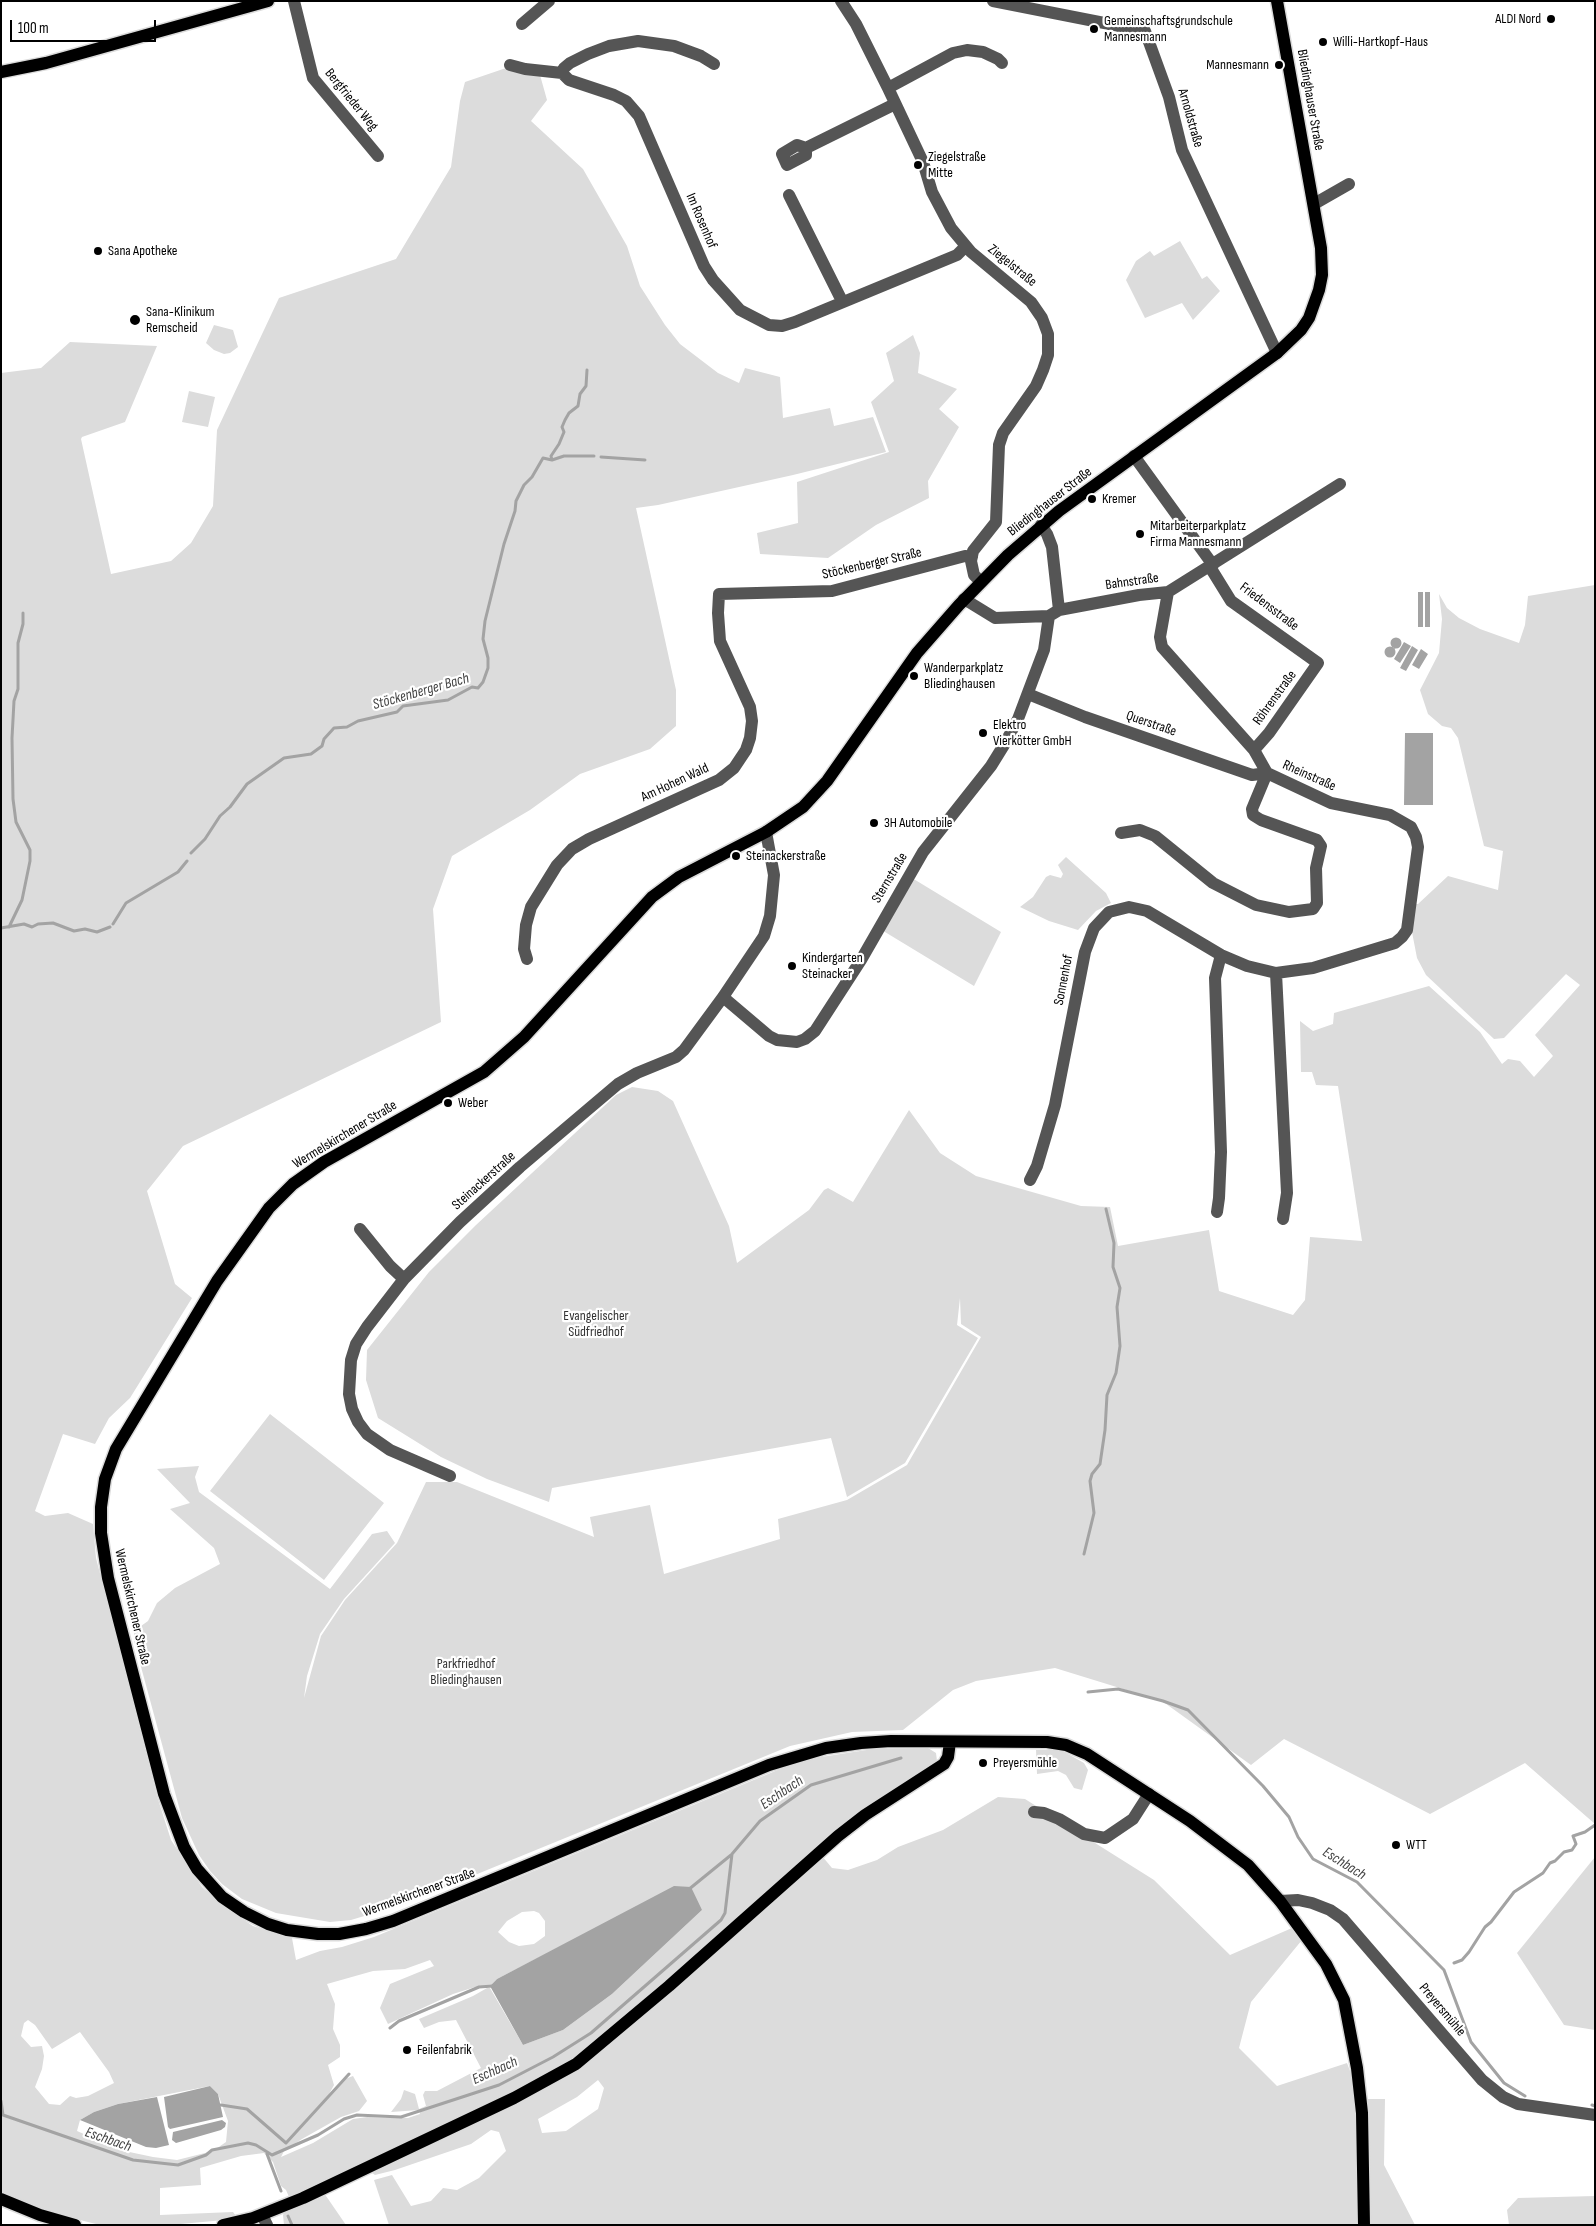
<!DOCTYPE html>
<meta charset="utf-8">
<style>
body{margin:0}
#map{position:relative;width:1596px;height:2226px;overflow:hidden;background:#fff;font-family:"Sofia Sans Condensed",sans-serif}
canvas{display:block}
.frame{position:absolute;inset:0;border:2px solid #000;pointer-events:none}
.scale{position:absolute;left:10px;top:20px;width:146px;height:22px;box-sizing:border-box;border:2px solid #000;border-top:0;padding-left:6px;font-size:15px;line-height:18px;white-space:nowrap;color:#000;-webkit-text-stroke:4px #fff;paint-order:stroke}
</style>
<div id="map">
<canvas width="1596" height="2226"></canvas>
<div class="frame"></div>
<div class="scale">100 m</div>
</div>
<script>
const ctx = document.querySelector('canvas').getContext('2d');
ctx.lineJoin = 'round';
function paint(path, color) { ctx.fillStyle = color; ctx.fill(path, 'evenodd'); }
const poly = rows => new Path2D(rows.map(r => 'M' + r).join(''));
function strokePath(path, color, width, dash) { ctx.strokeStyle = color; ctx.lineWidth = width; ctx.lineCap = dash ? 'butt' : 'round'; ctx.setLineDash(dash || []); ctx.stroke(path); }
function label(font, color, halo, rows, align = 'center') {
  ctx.font = font + ' "Sofia Sans Condensed",sans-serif'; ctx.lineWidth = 4.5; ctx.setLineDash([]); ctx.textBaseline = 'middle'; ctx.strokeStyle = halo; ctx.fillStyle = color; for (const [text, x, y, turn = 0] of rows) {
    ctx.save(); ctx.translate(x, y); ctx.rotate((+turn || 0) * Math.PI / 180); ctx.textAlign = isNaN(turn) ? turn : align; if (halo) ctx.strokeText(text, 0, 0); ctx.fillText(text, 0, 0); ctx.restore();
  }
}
paint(poly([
 [509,67,540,75,547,100,531,121,583,169,627,246,640,286,665,325,680,344,718,373,739,383,745,368,780,377,783,418,830,408,834,426,873,417,886,452,793,475,658,505,636,508,676,690,676,726,650,749,580,774,530,810,452,856,433,909,441,1022,183,1146,147,1191,175,1284,192,1298,130,1398,109,1418,95,1444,63,1434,35,1511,45,1516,68,1513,93,1524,96,1558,157,1796,171,1840,202,1887,226,1908,253,1926,292,1938,296,1960,320,1951,342,1947,374,1937,785,1767,821,1757,873,1749,928,1748,936,1753,937,1761,606,2035,559,2070,290,2199,286,2190,281,2186,273,2162,264,2153,241,2156,200,2168,201,2185,160,2188,160,2215,233,2212,236,2216,224,2220,170,2225,100,2225,40,2210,1,2193,1,373,41,368,70,342,157,346,125,422,82,437,81,439,111,574,171,561,191,543,213,506,217,430,279,298,396,259,451,167,460,101,465,82],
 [702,1910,612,1994,563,2030,523,2045,490,1988,487,1988,473,1996,419,2019,424,2028,439,2022,456,2020,481,2068,437,2091,425,2091,423,2095,426,2106,419,2109,415,2094,404,2090,401,2099,391,2112,419,2110,420,2114,408,2118,367,2117,353,2119,313,2143,281,2157,284,2151,302,2139,341,2117,359,2111,367,2101,353,2076,345,2079,328,2096,334,2085,328,2065,340,2057,340,2045,333,2029,335,2004,327,1984,373,1971,405,1969,430,1960,434,1966,390,1984,380,2008,388,2024,453,1994,475,1987,490,1986,497,1979,592,1930],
 [534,1911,539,1913,545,1921,545,1936,534,1944,519,1946,509,1942,498,1932,507,1921,522,1912],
 [28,2020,35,2025,52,2049,80,2032,109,2072,114,2083,88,2096,76,2098,70,2096,60,2105,49,2104,35,2087,42,2069,44,2056,42,2046,31,2047,21,2036,24,2023],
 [210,2086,218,2094,228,2121,226,2142,213,2151,177,2160,153,2157,120,2150,77,2131,80,2120,94,2112,118,2104],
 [1180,241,1202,279,1207,276,1220,291,1193,320,1182,303,1145,318,1126,280,1136,261,1150,251,1154,256],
 [214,325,233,330,238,347,230,353,224,354,214,350,206,343],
 [913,335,920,353,918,373,957,389,939,409,959,427,928,481,929,498,876,525,828,558,760,554,757,533,798,523,797,482,889,452,871,402,894,381,886,353],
 [189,391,215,397,208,427,182,422],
 [1595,585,1595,1824,1525,1763,1430,1814,1284,1739,1251,1765,1162,1701,1055,1668,976,1681,953,1690,903,1730,852,1732,790,1746,404,1904,351,1920,330,1922,276,1913,242,1899,222,1884,210,1871,199,1855,182,1818,134,1641,134,1631,148,1621,157,1603,175,1588,220,1564,214,1548,170,1509,190,1503,157,1469,199,1466,195,1477,199,1492,330,1589,372,1534,387,1531,395,1543,344,1599,320,1634,307,1676,304,1698,321,1636,345,1600,397,1543,426,1482,457,1482,594,1537,590,1517,650,1505,664,1574,780,1539,778,1519,847,1500,907,1465,981,1337,961,1324,960,1298,957,1325,978,1338,905,1463,847,1497,831,1438,552,1488,549,1502,487,1479,441,1457,378,1418,366,1380,367,1350,429,1272,476,1225,616,1095,632,1087,658,1091,673,1101,729,1226,737,1263,809,1210,824,1190,828,1188,853,1202,909,1110,940,1153,976,1176,1081,1206,1110,1207,1118,1246,1209,1230,1219,1291,1293,1315,1305,1300,1310,1237,1362,1241,1338,1086,1316,1085,1312,1072,1301,1072,1300,1021,1313,1031,1333,1024,1334,1013,1429,986,1480,1032,1502,1064,1508,1059,1520,1061,1534,1077,1553,1056,1535,1035,1580,985,1566,974,1504,1038,1494,1039,1426,975,1417,958,1412,932,1414,904,1418,904,1448,876,1498,890,1503,851,1484,846,1458,738,1451,728,1442,726,1428,714,1420,690,1439,653,1442,619,1439,594,1447,608,1459,618,1480,629,1519,643,1525,625,1528,596],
 [1066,857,1106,893,1111,903,1096,911,1078,930,1049,921,1020,907,1033,897,1046,877,1050,875,1061,878,1063,874,1058,865],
 [912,878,1001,932,974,986,880,929],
 [270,1414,384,1503,324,1580,210,1491],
 [1036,1750,1061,1750,1084,1763,1088,1770,1082,1790,1074,1788,1066,1775,1058,1771,1037,1774],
 [998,1797,1025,1799,1154,1880,1230,1955,1292,1928,1302,1940,1251,2002,1239,2048,1277,2086,1347,2063,1356,2087,1359,2225,389,2225,374,2180,392,2175,411,2206,431,2201,443,2188,457,2190,479,2178,506,2151,499,2132,491,2130,471,2144,395,2170,375,2175,372,2173,373,2171,550,2085,822,1856,832,1868,848,1870,877,1860,898,1847,943,1830],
 [598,2080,604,2088,598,2109,566,2131,542,2133,538,2119,577,2097],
 [1595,1857,1595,2030,1564,2025,1517,1953],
 [1366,2099,1385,2099,1384,2165,1415,2225,1370,2225],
 [324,2193,346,2225,284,2225,283,2215,285,2211],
 [1595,2196,1595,2225,1509,2225,1507,2210,1518,2198]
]), '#dcdcdc');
paint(poly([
 [1418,592,1423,592,1423,627,1418,627],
 [1425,592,1430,592,1430,627,1425,627],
 '1390.5 643a5.5 5.5 0 1 1 11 0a5.5 5.5 0 1 1-11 0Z',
 [1404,642,1411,646,1400,663,1394,659],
 [1412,646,1418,650,1406,671,1400,668],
 '1384.5 652a5.5 5.5 0 1 1 11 0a5.5 5.5 0 1 1-11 0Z',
 [1421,649,1428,654,1419,669,1412,665],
 [1405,733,1433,733,1433,805,1404,805],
 [674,1886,691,1887,702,1910,612,1994,563,2030,523,2045,490,1986,497,1979],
 [210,2086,218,2094,223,2117,170,2129,168,2127,164,2097],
 [157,2097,169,2145,156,2148,146,2147,80,2120,94,2112,118,2104],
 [222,2120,226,2123,225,2127,221,2130,176,2143,172,2140,173,2132]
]), '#a3a3a3');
strokePath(poly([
 [601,457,645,460],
 [552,460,551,456,559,444,564,432,562,427,565,420,569,413,578,406,580,394,586,386,587,370],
 [191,853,205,839,220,816,230,807,247,784,284,758,311,754,322,746,324,739,334,728,347,727,358,721,397,712,403,706,448,700,472,687,478,688,483,682,488,668,488,658,483,639,485,621,504,544,515,511,516,501,524,485,532,477,543,458,552,460,564,456,594,456],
 [113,924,126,903,178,872,187,861],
 [9,927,22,900,30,861,30,850,16,822,13,799,12,738,14,701,18,689,18,643,23,624,23,613],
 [1,928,24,924,32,927,38,924,53,923,74,931,85,929,97,932,110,927],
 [1084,1554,1094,1513,1090,1481,1092,1474,1100,1464,1105,1430,1107,1395,1116,1373,1120,1346,1117,1307,1120,1288,1113,1267,1114,1243,1106,1209],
 [1088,1692,1118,1689,1163,1701,1188,1710,1263,1786,1289,1817,1298,1837,1313,1859,1357,1882,1444,1970,1471,2042,1504,2083,1525,2096],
 [688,1890,731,1855],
 [1454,1963,1462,1960,1469,1952,1485,1927,1491,1922,1514,1892,1543,1873,1550,1863,1555,1861,1564,1852,1572,1850,1576,1844,1573,1836,1585,1832,1595,1825],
 [390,2028,399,2021,479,1987,493,1986],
 [1,2101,3,2115,133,2160,178,2165,206,2155,212,2150,248,2143,256,2145,272,2155,318,2135,344,2119,357,2115,401,2117,499,2085,553,2057,591,2033,721,1920,725,1913,732,1854,760,1821,811,1785,901,1758],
 [221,2105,247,2109,286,2143,349,2074],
 [1592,2105,1595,2106],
 [267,2154,281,2191],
 [288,2216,292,2225]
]), '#a3a3a3', 3);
const major = poly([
 [1277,1,1321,248,1322,275,1319,290,1309,318,1301,330,1277,353,1059,511,1008,555,959,605,917,653,827,781,803,807,766,832,679,877,652,897,524,1037,484,1072,324,1162,293,1184,269,1208,217,1281,116,1449,105,1479,101,1507,101,1533,108,1578,164,1794,184,1847,197,1869,222,1897,244,1912,268,1924,287,1930,318,1934,339,1934,366,1929,393,1921,769,1765,826,1748,861,1743,891,1741,1047,1742,1066,1745,1087,1754,1190,1821,1248,1865,1280,1901,1326,1964,1344,2000,1357,2068,1362,2113,1364,2225],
 [1,72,46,63,268,1],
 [1,2199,40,2215,75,2225],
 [223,2225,253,2218,303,2198,514,2098,576,2064,669,1986,838,1836,865,1815,944,1764,948,1757,950,1742]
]);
strokePath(major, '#dbdbdb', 15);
strokePath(poly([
 [294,1,313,78,378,156],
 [841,1,856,24,888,88,923,162,932,192,951,228,971,252,1031,302,1042,318,1048,334,1048,355,1043,370,1036,386,1003,433,999,445,996,522,973,551,971,561,974,575,981,582],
 [993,1,1145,31,1169,97,1182,150,1277,353],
 [522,24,549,1],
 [510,65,525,69,562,73,569,80,614,95,626,101,639,116,704,266,713,280,740,310,769,325,782,326,795,322,957,255,965,247],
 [562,73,564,68,570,63,588,54,609,46,638,41,674,46,701,56,714,64],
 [888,88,953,53,967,50,983,52,998,59,1002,63],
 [806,148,806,155,787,165,782,154,797,145,806,148,895,104],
 [789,195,842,301],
 [1314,204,1349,184],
 [1134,456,1213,565],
 [1041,525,1047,534,1052,547,1059,610],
 [1210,567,1231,601,1318,663,1269,733,1254,750],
 [964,599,995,618,1049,616,1059,610,1139,595,1168,592,1340,484],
 [1028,694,1085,717,1252,775,1267,773],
 [1121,833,1140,830,1155,836,1213,883,1256,905,1289,912,1313,909,1317,903,1316,868,1321,846,1317,840,1261,820,1253,815,1252,809,1267,773],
 [527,959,524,949,526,925,531,907,557,865,572,849,589,839,719,780,734,768,746,750,750,738,752,721,750,707,720,641,718,613,719,594,832,591,965,556,972,557],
 [1276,973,1287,1193,1283,1219],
 [723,997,769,1036,777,1040,797,1042,805,1039,815,1031,861,960,923,852,991,766,1004,745,1018,719,1044,650,1049,616],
 [1030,1180,1037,1166,1055,1105,1085,952,1094,928,1109,912,1129,907,1147,911,1221,955,1247,966,1276,973,1313,968,1395,943,1402,937,1407,930,1418,847,1416,837,1411,827,1390,815,1331,803,1267,773,1254,750,1162,647,1160,637,1168,592],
 [1217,1212,1219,1198,1221,1152,1215,978,1221,955],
 [360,1229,390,1266,404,1279],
 [450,1476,390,1450,367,1434,358,1422,352,1409,349,1394,351,1360,356,1344,367,1327,404,1279,460,1222,520,1167,618,1084,637,1073,676,1057,684,1050,723,997,764,936,770,916,774,875,766,832],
 [1034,1812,1044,1813,1059,1819,1084,1834,1105,1838,1133,1819,1149,1794],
 [1280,1901,1298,1900,1312,1903,1330,1910,1343,1919,1482,2080,1503,2097,1518,2104,1595,2115],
 [262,2215,267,2225]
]), '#555', 12);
strokePath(major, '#000', 12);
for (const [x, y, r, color] of [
 [1551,19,5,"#000"],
 [1094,29,5,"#000"],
 [1323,42,5,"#000"],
 [1279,65,5,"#000"],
 [918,165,5,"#000"],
 [98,251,5,"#000"],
 [135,320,6,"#000"],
 [1092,499,5,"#000"],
 [1140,534,5,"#000"],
 [914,676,5,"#000"],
 [983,733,5,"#000"],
 [874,823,5,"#000"],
 [736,856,5,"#000"],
 [792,966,5,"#000"],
 [448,1103,5,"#000"],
 [983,1763,5,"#000"],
 [1396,1845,5,"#000"],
 [407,2050,5,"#000"]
]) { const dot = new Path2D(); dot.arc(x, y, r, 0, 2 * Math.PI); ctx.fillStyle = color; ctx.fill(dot); strokePath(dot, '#fff', 2); }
label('14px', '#000', '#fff', [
 ["ALDI Nord",1541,19,"right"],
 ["Gemeinschaftsgrundschule",1104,21],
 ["Mannesmann",1104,37],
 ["Willi-Hartkopf-Haus",1333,42],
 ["Mannesmann",1269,65,"right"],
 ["Ziegelstraße",928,157],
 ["Mitte",928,173],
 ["Sana Apotheke",108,251],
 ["Sana-Klinikum",146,312],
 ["Remscheid",146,328],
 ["Kremer",1102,499],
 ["Mitarbeiterparkplatz",1150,526],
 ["Firma Mannesmann",1150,542],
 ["Wanderparkplatz",924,668],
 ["Bliedinghausen",924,684],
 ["Elektro",993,725],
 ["Vierkötter GmbH",993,741],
 ["3H Automobile",884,823],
 ["Steinackerstraße",746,856],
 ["Kindergarten",802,958],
 ["Steinacker",802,974],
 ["Weber",458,1103],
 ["Preyersmühle",993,1763],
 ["WTT",1406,1845],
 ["Feilenfabrik",417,2050]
], 'left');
label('14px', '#000', '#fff', [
 ["Bergfrieder Weg",351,100,51],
 ["Bliedinghauser Straße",1310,100,80],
 ["Arnoldstraße",1190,118,74],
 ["Im Rosenhof",701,221,67],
 ["Ziegelstraße",1012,266,39],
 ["Bliedinghauser Straße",1050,502,-38],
 ["Stöckenberger Straße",872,564,-13],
 ["Bahnstraße",1132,582,-8],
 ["Friedensstraße",1269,607,37],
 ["Röhrenstraße",1275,698,-54],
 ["Querstraße",1151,724,19],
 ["Rheinstraße",1309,776,24],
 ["Am Hohen Wald",675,783,-25],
 ["Sternstraße",890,878,-59],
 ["Sonnenhof",1064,980,-79],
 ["Wermelskirchener Straße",345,1135,-31],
 ["Steinackerstraße",484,1181,-42],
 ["Wermelskirchener Straße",132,1607,77],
 ["Wermelskirchener Straße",419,1893,-20],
 ["Preyersmühle",1442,2010,50]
]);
label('14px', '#333', '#fff', [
 ["Evangelischer",596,1316],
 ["Südfriedhof",596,1332],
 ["Parkfriedhof",466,1664],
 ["Bliedinghausen",466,1680]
]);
label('italic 15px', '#444', '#fff', [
 ["Stöckenberger Bach",421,692,-16],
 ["Eschbach",782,1793,-34],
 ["Eschbach",1344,1864,32],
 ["Eschbach",495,2071,-24],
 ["Eschbach",108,2140,19]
]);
</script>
